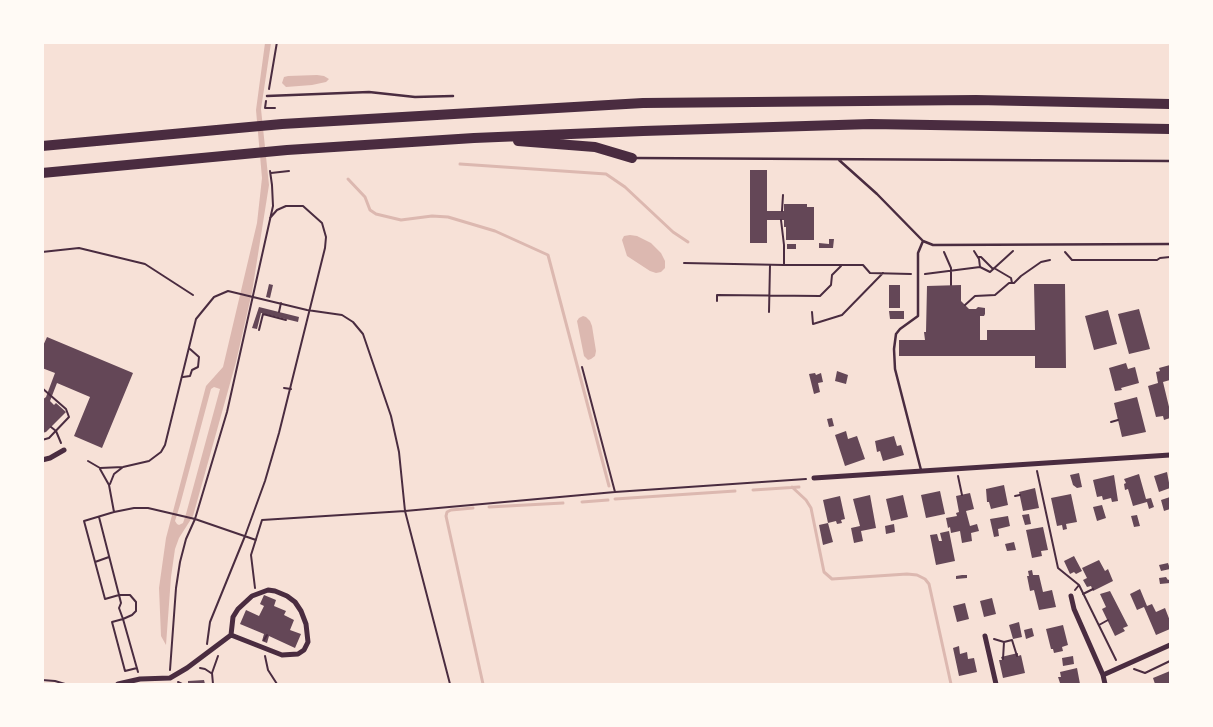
<!DOCTYPE html>
<style>
body{margin:0}
#map{position:relative;width:1213px;height:727px;overflow:hidden;background:#f7e1d7;font-family:"Source Sans 3",sans-serif}
canvas{display:block}
.frame{position:absolute;inset:0;border:44px solid #fffaf5;pointer-events:none}
</style>
<div id="map">
<canvas width="1213" height="727"></canvas>
<div class="frame"></div>
</div>
<script>
const ctx = document.querySelector('canvas').getContext('2d');
ctx.lineJoin = 'round';
function paint(path, color) { ctx.fillStyle = color; ctx.fill(path, 'evenodd'); }
const poly = rows => new Path2D(rows.map(r => 'M' + r).join(''));
function strokePath(path, color, width, dash) { ctx.strokeStyle = color; ctx.lineWidth = width; ctx.lineCap = dash ? 'butt' : 'round'; ctx.setLineDash(dash || []); ctx.stroke(path); }
paint(poly([
 [265,43,271,43,261,109,269,185,252,292,236,362,193,516,179,538,175,549,171,577,166,645,161,636,159,588,166,538,206,386,223,367,257,223,262,178,256,110],
 [214,387,220,389,186,514,183,523,179,525,177,524,175,521,180,505,211,389],
 [317,75,324,76,329,79,326,82,312,85,286,87,282,83,284,77,288,76],
 [630,235,637,236,651,243,661,253,665,261,665,268,661,272,656,273,650,271,627,256,622,240,624,236],
 [583,316,586,317,590,321,592,326,596,351,595,356,591,359,588,360,584,356,577,321,579,318]
]), '#dcb8b0');
strokePath(poly([
 [460,164,606,174,625,187,673,232,688,242],
 [348,179,365,197,370,210,376,214,401,220,432,216,448,217,495,231,548,255,609,486],
 [792,487,806,500,811,508,824,572,832,579,907,574,917,575,925,579,929,584,951,684],
 [753,490,799,487],
 [615,499,735,491],
 [582,502,608,500],
 [489,507,563,503],
 [473,508,451,510,447,512,446,516,483,684]
]), '#dcb8b0', 3);
paint(poly([
 [750,170,767,170,767,211,784,211,784,204,807,204,807,207,814,207,814,240,786,240,786,227,784,227,784,220,767,220,767,243,750,243],
 [829,239,834,239,833,248,819,248,819,243,829,244],
 [787,244,796,244,796,249,787,249],
 [269,284,273,285,270,298,266,297],
 [1034,284,1065,284,1066,368,1035,368,1035,356,899,356,899,340,925,340,924,332,926,332,927,286,961,285,961,301,969,309,976,309,978,307,985,308,985,314,984,316,980,316,980,340,987,340,987,330,1035,330],
 [889,285,900,285,900,308,889,308],
 [259,307,299,317,298,322,261,313,257,329,252,328],
 [1139,309,1150,349,1129,354,1118,314],
 [1108,310,1117,344,1094,350,1085,316],
 [889,311,904,311,904,319,890,319],
 [47,337,133,373,102,448,74,436,90,397,57,383,50,401,54,405,56,403,66,412,46,432,42,433,42,400,46,397,55,373,42,368,42,348],
 [1126,363,1128,369,1135,367,1139,383,1121,388,1122,390,1115,391,1109,368],
 [1170,365,1170,380,1163,382,1170,411,1170,418,1164,420,1163,416,1156,417,1148,386,1158,383,1156,372,1160,371,1159,368],
 [837,371,848,375,846,384,835,381],
 [815,373,816,375,821,373,823,382,818,383,820,392,814,394,809,374],
 [1137,397,1146,432,1122,437,1114,403],
 [832,418,834,426,829,427,827,419],
 [846,431,848,439,857,436,865,459,845,466,835,435],
 [894,436,897,446,901,445,904,455,883,461,880,451,877,452,875,441],
 [1167,472,1170,488,1159,492,1154,476],
 [1079,473,1082,487,1077,488,1073,485,1070,475],
 [1139,474,1146,499,1151,498,1154,507,1149,509,1147,502,1133,506,1128,489,1125,490,1124,484,1126,483,1124,479],
 [1114,475,1118,501,1112,502,1111,498,1103,500,1102,496,1097,497,1093,480],
 [1004,485,1008,505,991,509,989,502,987,502,986,489],
 [1035,488,1039,508,1023,511,1019,492],
 [940,491,945,514,926,518,921,495],
 [970,493,974,509,966,511,970,526,977,524,979,531,971,533,972,541,962,543,960,531,951,533,950,527,948,528,946,518,957,516,956,513,959,512,956,496],
 [1071,494,1077,522,1066,524,1067,529,1063,530,1062,525,1057,526,1051,498],
 [870,495,876,528,861,531,863,541,854,543,851,528,860,526,853,499],
 [903,495,908,517,891,521,886,499],
 [840,496,845,519,841,520,842,523,837,524,836,521,828,523,823,500],
 [1170,497,1170,509,1164,511,1161,500],
 [1102,505,1106,518,1097,521,1093,507],
 [1029,514,1031,524,1025,525,1022,515],
 [1137,515,1140,526,1134,527,1131,516],
 [1008,516,1010,526,998,529,999,536,994,537,990,519],
 [828,523,833,542,823,545,819,525],
 [894,524,895,532,886,534,885,526],
 [1043,527,1048,550,1041,551,1042,556,1032,558,1026,530],
 [949,531,955,561,936,565,930,535,937,534,939,541,942,541,940,533],
 [1014,542,1016,550,1007,551,1005,544],
 [1074,556,1082,571,1076,574,1074,572,1070,574,1064,561],
 [1099,560,1105,571,1108,569,1113,581,1093,591,1091,586,1087,587,1083,580,1087,578,1082,568],
 [1168,563,1170,569,1161,571,1159,565],
 [1032,570,1033,575,1039,575,1043,592,1052,590,1056,607,1039,610,1034,590,1030,591,1027,576,1029,576,1028,571],
 [962,575,967,575,967,578,956,579,956,576],
 [1166,577,1168,580,1170,579,1170,583,1160,584,1159,578],
 [1140,589,1147,606,1152,604,1156,612,1165,608,1170,621,1170,629,1156,635,1144,607,1137,610,1130,594],
 [1110,591,1128,626,1123,628,1125,631,1115,636,1102,609,1106,607,1100,594],
 [264,595,276,600,274,606,286,611,284,615,294,620,290,630,301,634,295,648,269,636,267,643,262,641,264,634,240,624,246,610,259,616,264,606,260,604],
 [992,598,996,614,984,617,980,601],
 [965,603,969,619,957,622,953,606],
 [1019,622,1022,637,1013,639,1009,625],
 [1063,625,1068,645,1062,647,1063,651,1054,653,1053,649,1051,649,1046,629],
 [1032,628,1034,636,1026,639,1024,630],
 [959,646,960,654,967,652,968,659,974,658,977,672,959,676,953,648],
 [1018,653,1018,656,1021,655,1025,673,1003,678,999,660,1002,660,1001,657],
 [1073,656,1074,664,1063,666,1062,658],
 [1077,668,1080,684,1060,683,1058,677,1061,677,1060,672],
 [1170,671,1170,684,1155,684,1153,678],
 [204,680,205,684,188,684,188,681]
]), '#644757');
strokePath(poly([
 [269,89,277,42],
 [266,101,265,108,275,108],
 [271,173,289,171],
 [782,211,783,195],
 [781,220,784,245,784,265,863,265,870,273,911,274],
 [974,251,979,259,980,267],
 [42,252,79,248,145,264,193,295],
 [944,252,951,268,951,285],
 [1065,252,1072,260,1157,260,1160,258,1170,257],
 [978,257,981,257,993,269],
 [684,263,784,265],
 [994,268,1011,278,1012,283],
 [925,274,980,267,990,272,1013,251],
 [717,301,717,295,820,296,831,285,832,275,841,266],
 [965,305,975,296,995,295,1009,283,1014,283,1021,276,1041,262,1050,260],
 [279,312,281,303],
 [769,312,770,265],
 [812,312,813,324,842,315,883,273],
 [259,330,263,314,286,320],
 [582,367,615,492],
 [183,377,190,376,192,370,198,367,199,357,190,349],
 [42,388,66,409,69,417,49,438,42,440],
 [284,388,291,389],
 [1111,422,1118,420],
 [51,427,56,431,61,443],
 [88,461,100,468,123,467,149,461,161,452,165,445,196,319,214,297,228,291,307,310,342,315,353,322,363,334,391,416,399,452,405,511,450,684],
 [100,469,109,485,114,512,84,521,105,599,119,595,121,603,119,608,123,619,112,622,125,671,137,668],
 [1037,471,1058,568,1079,585,1075,590],
 [958,476,962,495],
 [110,484,114,474,123,467],
 [1015,496,1020,495],
 [114,512,134,508,148,508,195,519,256,540],
 [99,517,119,595,130,595,136,602,136,611,132,615,123,619,138,672],
 [95,562,109,557],
 [1079,585,1116,660],
 [255,588,251,555,262,520,405,511,615,492,806,479],
 [1083,594,1093,589],
 [1099,625,1108,620],
 [994,639,1004,642,1003,659],
 [264,640,267,635],
 [1004,642,1012,640,1017,656],
 [207,644,210,622,245,536,265,481,279,433,325,248,326,237,322,223,303,206,286,206,277,210,270,218],
 [265,656,268,670,277,684],
 [200,668,205,669,211,673],
 [1134,669,1145,673,1170,661],
 [170,670,176,588,180,562,186,539,195,519,227,412,273,206,272,185,270,171],
 [42,680,55,681,65,684],
 [178,682,182,684],
 [213,684,212,673,218,656]
]), '#4a2c40', 2);
strokePath(poly([
 [267,96,369,92,415,97,453,96],
 [634,158,1170,161],
 [839,160,877,194,923,241,933,245,1170,244],
 [921,470,895,369,894,349,896,334,900,329,918,316,918,253,923,241]
]), '#4a2c40', 2.5);
strokePath(poly([
 [42,460,50,458,64,450],
 [814,478,1170,455],
 [1071,596,1074,609,1103,675,1105,684],
 [985,636,996,684],
 [1103,675,1170,645],
 [118,684,140,679,170,678,187,668,231,635,282,655,298,654,304,650,308,642,306,624,301,611,295,602,287,596,275,591,268,590,252,596,238,609,233,617,231,635]
]), '#4a2c40', 5);
strokePath(poly([
 [518,141,595,147,632,158],
 [42,146,282,124,643,103,976,100,1170,104],
 [42,173,287,150,474,138,643,131,871,124,1170,129]
]), '#4a2c40', 10);
</script>
